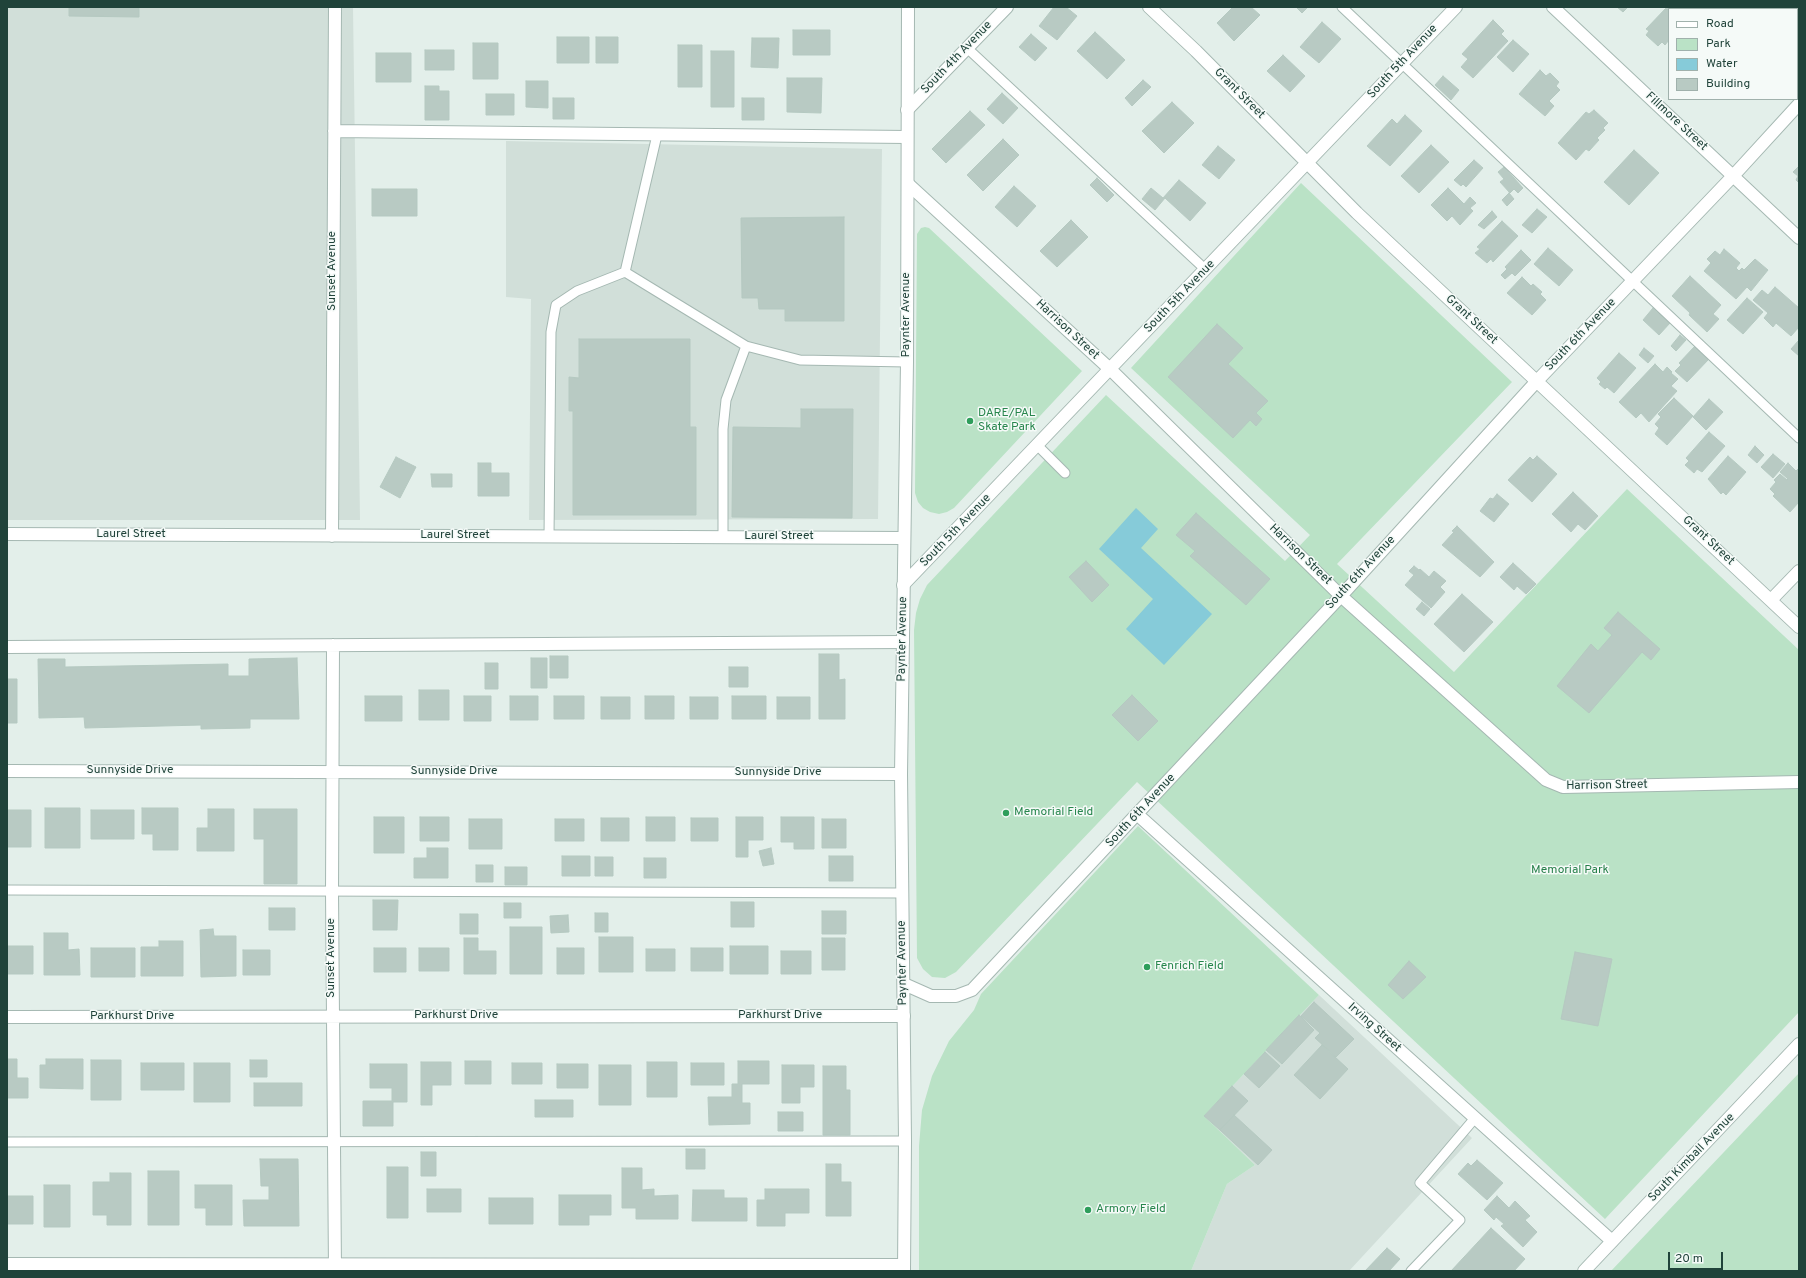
<!DOCTYPE html>
<style>
body{margin:0}
#map{position:relative;width:1806px;height:1278px;overflow:hidden;background:#e3efea;font-family:Overpass,sans-serif}
canvas{display:block}
.frame{position:absolute;inset:0;border:8px solid #20433a;pointer-events:none}
.legend{position:absolute;left:1668px;top:8px;width:130px;height:92px;box-sizing:border-box;background:#f5faf8;border:1px solid #a0b1ac;margin:0;padding:5px 7px;list-style:none;font-size:12px;color:#20433a}
.legend li{display:flex;align-items:center;gap:8px;height:20px}
.legend b{width:20px;border:1px solid #a0b1ac}
.scale{position:absolute;left:1668px;top:1252px;width:55px;height:18px;box-sizing:border-box;border:2px solid #20433a;border-top:0;padding-left:5px;font-size:12px;line-height:14px;white-space:nowrap;color:#20433a;-webkit-text-stroke:3px #f5faf8;paint-order:stroke}
</style>
<div id="map">
<canvas width="1806" height="1278"></canvas>
<div class="frame"></div>
<ul class="legend">
<li><b style="height:5px;background:#fff"></b>Road</li>
<li><b style="height:11px;background:#bae2c6"></b>Park</li>
<li><b style="height:11px;background:#86cbd9"></b>Water</li>
<li><b style="height:11px;background:#b8cac3"></b>Building</li>
</ul>
<div class="scale">20 m</div>
</div>
<script>
const ctx = document.querySelector('canvas').getContext('2d');
ctx.lineJoin = 'round';
function paint(path, color) { ctx.fillStyle = color; ctx.fill(path, 'evenodd'); }
const poly = rows => new Path2D(rows.map(r => 'M' + r).join(''));
function strokePath(path, color, width, dash) { ctx.strokeStyle = color; ctx.lineWidth = width; ctx.lineCap = dash ? 'butt' : 'round'; ctx.setLineDash(dash || []); ctx.stroke(path); }
function label(font, color, halo, rows, align = 'center') {
  ctx.font = font + ' Overpass,sans-serif'; ctx.lineWidth = 3; ctx.setLineDash([]); ctx.textBaseline = 'middle'; ctx.strokeStyle = halo; ctx.fillStyle = color; for (const [text, x, y, turn = 0] of rows) {
    ctx.save(); ctx.translate(x, y); ctx.rotate((+turn || 0) * Math.PI / 180); ctx.textAlign = isNaN(turn) ? turn : align; if (halo) ctx.strokeText(text, 0, 0); ctx.fillText(text, 0, 0); ctx.restore();
  }
}
paint(poly([
 [7,7,353,7,360,520,7,520],
 [506,141,882,149,878,519,529,520,531,299,506,297],
 [1319,995,1472,1138,1349,1271,1191,1271,1227,1184,1255,1165,1204,1116]
]), '#d1dfd9');
paint(poly([
 [1301,183,1512,382,1337,564,1454,672,1627,489,1799,650,1799,1012,1605,1219,1137,782,956,972,945,978,932,977,923,969,917,958,914,630,916,613,920,599,927,585,1106,395,1285,561,1310,535,1131,368],
 [925,227,929,228,1082,371,954,508,947,512,939,514,930,512,923,508,918,502,915,493,917,234,921,228],
 [1138,826,1319,995,1204,1116,1255,1165,1227,1184,1191,1271,919,1271,919,1146,922,1110,932,1076,949,1041,974,1010,981,994],
 [1799,1073,1799,1271,1611,1271]
]), '#bae2c6');
paint(poly([
 [1136,508,1158,529,1141,548,1212,614,1164,665,1126,629,1153,599,1099,549]
]), '#86cbd9');
const building = poly([
 [69,7,139,7,139,17,69,16,69,7],
 [1054,7,1066,7,1077,16,1057,40,1039,26,1054,7],
 [1233,7,1251,7,1260,15,1234,41,1217,23,1233,7],
 [1296,7,1308,7,1302,13,1296,7],
 [1617,7,1628,7,1623,12,1617,7],
 [1667,7,1673,9,1669,9,1669,40,1665,45,1662,42,1658,46,1646,35,1649,31,1646,29,1667,7],
 [1789,7,1799,7,1799,16,1797,14,1797,9,1792,9,1789,7],
 [1493,20,1504,31,1501,34,1508,41,1473,78,1461,67,1468,59,1462,54,1493,20],
 [1322,22,1341,39,1319,63,1300,47,1322,22],
 [793,30,830,30,830,55,793,55,793,30],
 [1095,32,1125,60,1107,79,1077,51,1095,32],
 [1031,34,1047,48,1035,61,1019,47,1031,34],
 [557,37,589,37,589,63,557,63,557,37],
 [596,37,618,37,618,63,596,63,596,37],
 [752,38,779,38,778,68,751,67,752,38],
 [1513,40,1529,54,1513,72,1497,57,1513,40],
 [473,43,498,43,498,79,473,79,473,43],
 [678,45,702,45,702,87,678,87,678,45],
 [425,50,454,50,454,70,425,70,425,50],
 [711,51,734,51,734,107,711,107,711,51],
 [376,53,411,53,411,82,376,82,376,53],
 [1283,55,1305,76,1290,92,1267,71,1283,55],
 [1540,70,1546,76,1550,73,1559,82,1556,86,1560,90,1549,101,1554,106,1545,116,1519,94,1540,70],
 [1443,76,1459,90,1451,100,1435,85,1443,76],
 [787,78,822,78,821,113,787,112,787,78],
 [1143,80,1151,87,1132,106,1125,98,1143,80],
 [526,81,548,81,548,108,526,107,526,81],
 [425,86,439,86,439,91,449,91,449,120,425,120,425,86],
 [1002,93,1018,108,1003,124,987,109,1002,93],
 [486,94,514,94,514,115,486,115,486,94],
 [553,98,574,98,574,119,553,119,553,98],
 [742,98,764,98,764,120,742,120,742,98],
 [1172,102,1194,123,1164,153,1142,131,1172,102],
 [1594,110,1608,123,1603,128,1605,130,1597,138,1599,140,1589,151,1586,149,1576,160,1558,143,1586,112,1589,114,1594,110],
 [970,111,985,125,946,163,932,149,970,111],
 [1405,115,1422,131,1390,166,1367,146,1392,119,1397,124,1405,115],
 [1003,139,1019,155,983,191,967,175,1003,139],
 [1431,145,1449,162,1419,193,1401,176,1431,145],
 [1218,146,1235,160,1219,179,1202,165,1218,146],
 [1634,150,1659,173,1629,205,1604,182,1634,150],
 [1474,160,1483,168,1466,187,1463,184,1461,186,1454,180,1474,160],
 [1799,166,1799,183,1796,180,1798,176,1793,172,1799,166],
 [1504,167,1523,188,1518,193,1514,189,1510,193,1500,182,1504,179,1498,172,1504,167],
 [1097,178,1114,195,1107,202,1090,185,1097,178],
 [1179,180,1206,203,1190,221,1165,198,1155,210,1142,199,1151,188,1163,198,1179,180],
 [1014,186,1036,206,1017,227,995,207,1014,186],
 [1448,188,1464,204,1470,197,1476,203,1470,208,1473,211,1460,225,1452,216,1447,221,1431,205,1448,188],
 [372,189,417,189,417,216,372,216,372,189],
 [1509,193,1514,199,1507,206,1502,200,1509,193],
 [1537,209,1547,217,1532,233,1522,225,1537,209],
 [1492,211,1497,217,1484,229,1478,225,1492,211],
 [844,217,844,321,785,321,785,309,759,309,758,298,742,298,741,218,844,217],
 [1071,220,1088,237,1057,267,1040,251,1071,220],
 [1502,221,1518,236,1493,262,1491,259,1487,263,1475,253,1480,249,1477,247,1502,221],
 [1548,248,1573,270,1559,286,1534,264,1548,248],
 [1724,249,1740,263,1736,268,1739,271,1742,268,1744,270,1755,259,1768,270,1751,291,1747,287,1736,299,1704,271,1711,263,1707,259,1715,251,1720,255,1724,249],
 [1521,250,1531,260,1515,276,1512,273,1505,279,1501,275,1507,269,1505,267,1521,250],
 [1690,276,1721,305,1713,314,1719,319,1707,332,1689,315,1690,313,1672,296,1690,276],
 [1522,277,1531,286,1533,284,1542,292,1540,294,1546,300,1532,315,1507,293,1522,277],
 [1775,287,1799,308,1799,327,1791,336,1776,323,1773,327,1764,318,1768,313,1753,300,1762,290,1768,295,1775,287],
 [1747,298,1763,312,1743,334,1727,320,1747,298],
 [1653,308,1670,323,1659,335,1643,320,1653,308],
 [1217,324,1243,348,1228,364,1268,401,1256,413,1262,419,1256,426,1250,420,1233,438,1168,377,1217,324],
 [1680,335,1686,340,1676,351,1671,346,1680,335],
 [579,339,690,339,690,427,696,427,696,515,573,515,573,411,569,411,569,377,579,378,579,339],
 [1799,340,1799,356,1791,349,1799,340],
 [1695,346,1709,359,1687,382,1675,371,1681,365,1679,363,1695,346],
 [1644,348,1654,356,1648,363,1639,355,1644,348],
 [1619,353,1636,368,1614,393,1607,387,1605,389,1599,384,1601,382,1597,378,1619,353],
 [1655,364,1663,372,1667,367,1672,372,1671,373,1678,379,1671,386,1677,391,1649,422,1641,413,1636,418,1619,402,1655,364],
 [1674,398,1693,416,1667,445,1655,434,1659,428,1655,424,1661,417,1658,414,1674,398],
 [1709,399,1723,412,1706,430,1693,417,1709,399],
 [801,409,853,409,852,518,732,517,733,427,801,428,801,409],
 [1709,432,1725,446,1702,472,1697,469,1694,473,1685,465,1689,461,1686,458,1709,432],
 [1755,446,1764,455,1757,463,1748,455,1755,446],
 [1773,454,1785,464,1773,478,1761,467,1773,454],
 [1537,456,1557,474,1532,502,1508,480,1530,457,1533,460,1537,456],
 [1728,456,1746,472,1726,495,1723,492,1721,494,1708,479,1728,456],
 [396,457,416,467,400,498,380,487,396,457],
 [478,463,491,463,491,473,509,473,509,496,478,496,478,463],
 [1788,463,1796,471,1799,468,1799,502,1790,512,1773,496,1775,494,1770,489,1776,482,1774,480,1780,474,1787,480,1788,479,1780,472,1788,463],
 [431,474,452,474,452,487,432,487,431,474],
 [1573,492,1598,516,1585,530,1578,524,1571,532,1552,514,1573,492],
 [1497,494,1509,504,1494,522,1480,511,1490,498,1493,499,1497,494],
 [1196,513,1270,579,1246,605,1190,556,1195,551,1176,535,1196,513],
 [1457,526,1494,562,1480,577,1442,545,1454,532,1452,531,1457,526],
 [1086,561,1109,585,1092,602,1069,577,1086,561],
 [1513,563,1536,584,1526,594,1517,586,1514,590,1500,577,1513,563],
 [1414,566,1419,570,1420,569,1429,577,1434,571,1446,581,1440,587,1445,592,1431,608,1405,585,1414,575,1409,571,1414,566],
 [1462,594,1493,622,1464,652,1434,624,1462,594],
 [1422,602,1430,609,1424,616,1416,609,1422,602],
 [1618,612,1660,649,1651,660,1642,652,1589,713,1557,686,1591,644,1598,651,1612,635,1604,628,1618,612],
 [819,654,839,654,839,680,845,679,845,719,819,719,819,654],
 [550,656,568,656,568,678,550,678,550,656],
 [297,658,299,719,250,719,250,728,201,729,201,725,85,728,84,717,39,718,38,659,65,659,65,667,228,664,228,676,249,676,249,659,297,658],
 [531,658,547,658,547,688,531,688,531,658],
 [485,663,498,663,498,689,485,689,485,663],
 [729,667,748,667,748,687,729,687,729,667],
 [7,679,17,679,17,723,7,723,7,679],
 [419,690,449,690,449,720,419,720,419,690],
 [1132,695,1158,721,1138,741,1112,715,1132,695],
 [365,696,402,696,402,721,365,721,365,696],
 [464,696,491,696,491,721,464,721,464,696],
 [510,696,538,696,538,720,510,720,510,696],
 [554,696,584,696,584,719,554,719,554,696],
 [645,696,674,696,674,719,645,719,645,696],
 [732,696,766,696,766,719,732,719,732,696],
 [601,697,630,697,630,719,601,719,601,697],
 [690,697,718,697,718,719,690,719,690,697],
 [777,697,810,697,810,719,777,719,777,697],
 [45,808,80,808,80,848,45,848,45,808],
 [142,808,178,808,178,850,153,850,153,834,142,834,142,808],
 [208,809,234,809,234,851,197,851,197,828,208,828,208,809],
 [254,809,297,809,297,884,264,884,264,839,254,839,254,809],
 [7,810,31,810,31,847,7,847,7,810],
 [91,810,134,810,134,839,91,839,91,810],
 [374,817,404,817,404,853,374,853,374,817],
 [420,817,449,817,449,841,420,841,420,817],
 [646,817,675,817,675,841,646,841,646,817],
 [736,817,763,817,763,840,748,840,748,857,736,857,736,817],
 [781,817,814,817,814,849,794,849,794,842,781,842,781,817],
 [601,818,629,818,629,841,601,841,601,818],
 [691,818,718,818,718,841,691,841,691,818],
 [469,819,502,819,502,849,469,849,469,819],
 [555,819,584,819,584,841,555,841,555,819],
 [822,819,846,819,846,848,822,848,822,819],
 [427,848,448,848,448,878,414,878,414,858,427,858,427,848],
 [771,848,774,864,763,866,759,851,771,848],
 [562,856,590,856,590,876,562,876,562,856],
 [829,856,853,856,853,881,829,881,829,856],
 [595,857,613,857,613,876,595,876,595,857],
 [644,858,666,858,666,878,644,878,644,858],
 [476,865,493,865,493,882,476,882,476,865],
 [505,867,527,867,527,885,505,885,505,867],
 [373,900,398,900,397,930,373,930,373,900],
 [731,902,754,902,754,927,731,927,731,902],
 [504,903,521,903,521,918,504,918,504,903],
 [269,908,295,908,295,930,269,930,269,908],
 [822,911,846,911,846,934,822,934,822,911],
 [595,913,608,913,608,932,595,932,595,913],
 [460,914,478,914,478,934,460,934,460,914],
 [568,915,569,932,551,933,550,916,568,915],
 [510,927,542,927,542,974,510,974,510,927],
 [213,929,214,936,236,936,236,976,201,977,200,930,213,929],
 [44,933,68,933,68,950,79,949,80,975,44,975,44,933],
 [599,937,633,937,633,972,599,972,599,937],
 [464,938,478,938,478,951,496,951,496,974,464,974,464,938],
 [822,938,845,938,845,970,822,970,822,938],
 [159,941,183,941,183,976,141,976,141,947,159,947,159,941],
 [7,946,33,946,33,974,7,974,7,946],
 [730,946,768,946,768,974,730,974,730,946],
 [91,948,135,948,135,977,91,977,91,948],
 [374,948,406,948,406,972,374,972,374,948],
 [419,948,449,948,449,971,419,971,419,948],
 [557,948,584,948,584,974,557,974,557,948],
 [691,948,723,948,723,971,691,971,691,948],
 [646,949,675,949,675,971,646,971,646,949],
 [243,950,270,950,270,975,243,975,243,950],
 [781,951,811,951,811,974,781,974,781,951],
 [1575,952,1612,959,1598,1026,1561,1019,1575,952],
 [1409,961,1426,977,1403,999,1388,985,1409,961],
 [1314,1002,1354,1039,1336,1057,1315,1038,1320,1033,1301,1016,1314,1002],
 [1299,1015,1314,1030,1282,1064,1266,1050,1299,1015],
 [1322,1045,1348,1069,1320,1099,1294,1075,1322,1045],
 [1265,1052,1280,1066,1259,1088,1244,1074,1265,1052],
 [7,1059,17,1059,17,1078,28,1078,28,1098,7,1098,7,1059],
 [46,1059,83,1059,83,1089,40,1088,40,1065,46,1065,46,1059],
 [91,1060,121,1060,121,1100,91,1100,91,1060],
 [250,1060,267,1060,267,1077,250,1077,250,1060],
 [465,1061,491,1061,491,1084,465,1084,465,1061],
 [738,1061,769,1061,769,1084,742,1084,742,1103,750,1103,750,1124,709,1125,708,1097,732,1097,732,1084,738,1084,738,1061],
 [421,1062,451,1062,451,1085,432,1085,432,1105,421,1105,421,1062],
 [647,1062,677,1062,677,1097,647,1097,647,1062],
 [141,1063,184,1063,184,1090,141,1090,141,1063],
 [194,1063,230,1063,230,1102,194,1102,194,1063],
 [512,1063,542,1063,542,1084,512,1084,512,1063],
 [691,1063,724,1063,724,1085,691,1085,691,1063],
 [370,1064,407,1064,407,1102,393,1102,393,1126,363,1126,363,1101,392,1101,392,1088,370,1088,370,1064],
 [557,1064,588,1064,588,1088,557,1088,557,1064],
 [599,1065,631,1065,631,1105,599,1105,599,1065],
 [782,1065,814,1065,814,1087,800,1087,800,1103,782,1103,782,1065],
 [823,1066,846,1066,846,1090,850,1090,850,1135,823,1135,823,1066],
 [254,1083,302,1083,302,1106,254,1106,254,1083],
 [1232,1086,1248,1101,1220,1130,1204,1116,1232,1086],
 [535,1100,573,1100,573,1117,535,1117,535,1100],
 [778,1112,803,1112,803,1131,778,1131,778,1112],
 [1234,1115,1272,1150,1258,1165,1220,1130,1234,1115],
 [686,1149,705,1149,705,1169,686,1169,686,1149],
 [421,1152,436,1152,436,1176,421,1176,421,1152],
 [260,1159,298,1159,299,1226,244,1226,243,1200,269,1200,269,1186,261,1186,260,1159],
 [1477,1160,1503,1183,1487,1200,1458,1174,1468,1163,1471,1166,1477,1160],
 [826,1164,841,1164,841,1182,851,1182,851,1216,826,1216,826,1164],
 [387,1167,408,1167,408,1218,387,1218,387,1167],
 [622,1168,642,1168,642,1190,654,1189,654,1196,678,1195,678,1219,636,1219,636,1208,622,1208,622,1168],
 [148,1171,179,1171,179,1225,148,1225,148,1171],
 [110,1173,131,1173,131,1225,107,1225,107,1215,93,1215,93,1182,110,1182,110,1173],
 [44,1185,70,1185,70,1227,44,1227,44,1185],
 [195,1185,232,1185,232,1225,206,1225,206,1208,195,1208,195,1185],
 [427,1189,461,1189,461,1212,427,1212,427,1189],
 [765,1189,809,1189,809,1213,785,1213,785,1226,757,1226,757,1200,765,1200,765,1189],
 [693,1190,724,1190,724,1198,747,1198,747,1221,692,1221,693,1190],
 [559,1195,611,1195,611,1215,589,1215,589,1225,559,1225,559,1195],
 [7,1196,33,1196,33,1224,7,1224,7,1196],
 [1497,1196,1509,1208,1515,1201,1530,1216,1525,1220,1537,1232,1523,1247,1501,1226,1504,1224,1496,1217,1494,1220,1484,1210,1497,1196],
 [489,1198,533,1198,533,1224,489,1224,489,1198],
 [1491,1228,1525,1259,1514,1271,1451,1271,1491,1228],
 [1387,1248,1400,1259,1389,1271,1365,1271,1387,1248]
]);
paint(building, '#b8cac3');
strokePath(building, '#b5c9c1', 1);
const service = poly([
 [1342,7,1799,438],
 [1761,7,1763,9],
 [1797,41,1799,42],
 [967,48,1206,270],
 [625,272,746,346,800,360,907,362],
 [1037,445,1065,473],
 [549,537,551,332,556,305,577,291,625,272,657,135],
 [723,537,723,429,726,400,746,346],
 [7,890,902,893],
 [7,1142,905,1141],
 [1411,1271,1460,1220,1420,1183,1475,1118]
]);
const minor = poly([
 [1149,7,1196,51,1357,213,1799,627],
 [1553,7,1799,238],
 [907,110,1007,7],
 [334,131,907,137],
 [908,184,1111,370,1341,596,1546,780,1563,787,1799,782],
 [7,534,904,538],
 [332,536,335,7],
 [903,585,1456,7],
 [1771,600,1799,571],
 [333,645,332,892,335,1271],
 [7,647,903,642],
 [7,771,901,774],
 [1138,815,1612,1241],
 [904,984,931,996,956,996,972,990,1341,596,1536,382,1734,175,1799,104],
 [7,1017,904,1016],
 [7,1264,904,1265]
]);
const tertiary = poly([
 [904,1271,905,1141,901,774,907,362,908,7],
 [1584,1271,1799,1044]
]);
strokePath(service, '#a5b8b2', 11);
strokePath(minor, '#a5b8b2', 14);
strokePath(tertiary, '#a5b8b2', 14);
strokePath(service, '#fff', 9);
strokePath(minor, '#fff', 12);
strokePath(tertiary, '#fff', 12);
for (const [x, y, r, color] of [
 [970,421,4,"#2e9e5b"],
 [1006,813,4,"#2e9e5b"],
 [1147,967,4,"#2e9e5b"],
 [1088,1210,4,"#2e9e5b"]
]) { const dot = new Path2D(); dot.arc(x, y, r, 0, 2 * Math.PI); ctx.fillStyle = color; ctx.fill(dot); strokePath(dot, '#f5faf8', 1.5); }
label('12px', '#20433a', '#f5faf8', [
 ["South 4th Avenue",957,58,-46],
 ["South 5th Avenue",1403,62,-47],
 ["Grant Street",1239,94,45],
 ["Fillmore Street",1676,122,43],
 ["Sunset Avenue",333,271,-90],
 ["South 5th Avenue",1180,297,-46],
 ["Paynter Avenue",907,315,-90],
 ["Grant Street",1471,320,43],
 ["Harrison Street",1067,330,43],
 ["South 6th Avenue",1581,335,-46],
 ["South 5th Avenue",956,531,-46],
 ["Laurel Street",131,535],
 ["Laurel Street",455,536],
 ["Laurel Street",779,537],
 ["Grant Street",1708,541,43],
 ["Harrison Street",1300,555,44],
 ["South 6th Avenue",1361,573,-47],
 ["Paynter Avenue",903,639,-89],
 ["Sunnyside Drive",130,771],
 ["Sunnyside Drive",454,772],
 ["Sunnyside Drive",778,773],
 ["Harrison Street",1607,786,-1],
 ["South 6th Avenue",1141,811,-47],
 ["Sunset Avenue",332,958,-90],
 ["Paynter Avenue",903,963,-91],
 ["Parkhurst Drive",456,1016],
 ["Parkhurst Drive",780,1016],
 ["Parkhurst Drive",132,1017],
 ["Irving Street",1374,1028,42],
 ["South Kimball Avenue",1692,1158,-46]
]);
label('12px', '#27864d', '#f5faf8', [
 ["DARE/PAL",978,414],
 ["Skate Park",978,428],
 ["Memorial Field",1014,813],
 ["Fenrich Field",1155,967],
 ["Armory Field",1096,1210]
], 'left');
label('12px', '#267f49', '#f5faf8', [
 ["Memorial Park",1570,871]
]);
</script>
